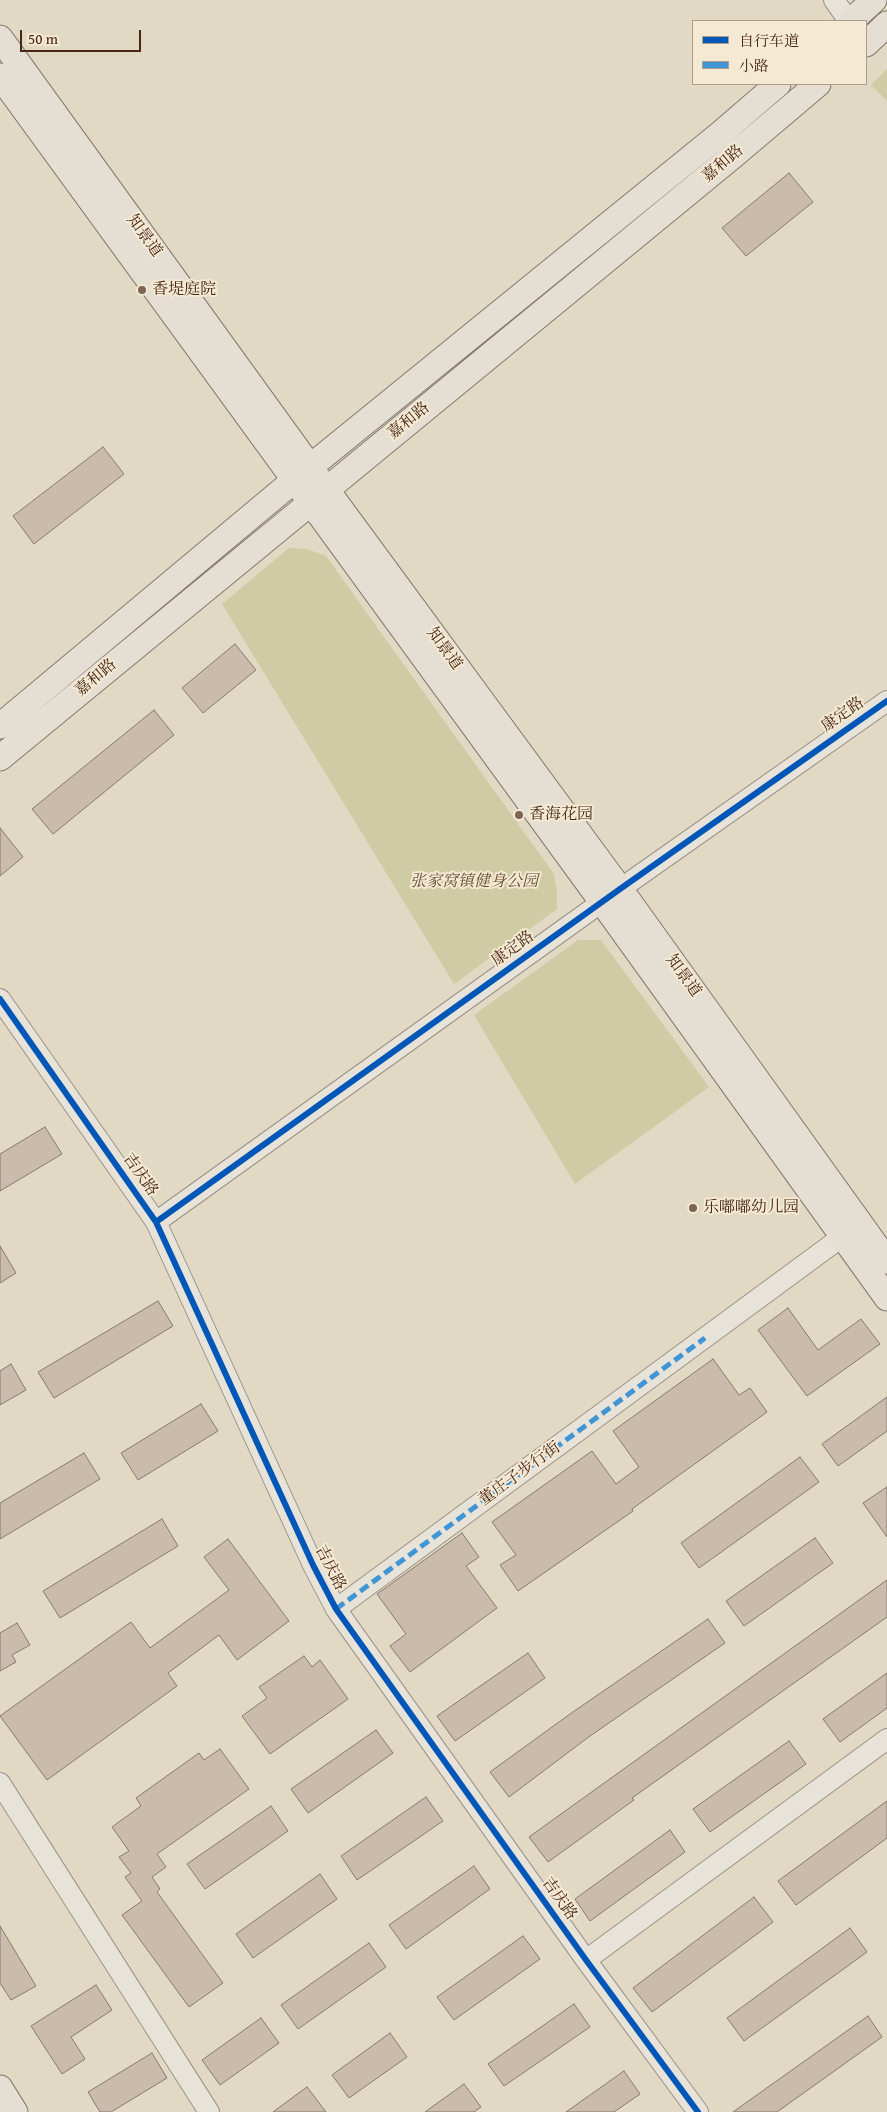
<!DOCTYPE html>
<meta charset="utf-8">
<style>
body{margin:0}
#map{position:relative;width:887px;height:2112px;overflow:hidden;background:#e2d9c5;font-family:"Gentium Book Plus","Noto Serif SC",serif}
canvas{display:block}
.legend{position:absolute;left:692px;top:20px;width:175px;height:65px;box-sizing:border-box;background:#f4e9d2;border:1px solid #af9b87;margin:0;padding:6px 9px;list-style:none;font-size:15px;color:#482716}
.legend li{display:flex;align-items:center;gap:10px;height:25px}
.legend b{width:25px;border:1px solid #af9b87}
.scale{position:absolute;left:20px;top:30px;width:121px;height:22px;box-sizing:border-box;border:2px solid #482716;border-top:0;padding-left:6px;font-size:15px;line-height:18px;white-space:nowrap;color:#482716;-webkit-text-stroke:4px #f4e9d2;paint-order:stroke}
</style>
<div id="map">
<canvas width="887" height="2112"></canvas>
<ul class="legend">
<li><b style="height:6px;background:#0057b8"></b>自行车道</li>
<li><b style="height:6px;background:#4096d4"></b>小路</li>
</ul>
<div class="scale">50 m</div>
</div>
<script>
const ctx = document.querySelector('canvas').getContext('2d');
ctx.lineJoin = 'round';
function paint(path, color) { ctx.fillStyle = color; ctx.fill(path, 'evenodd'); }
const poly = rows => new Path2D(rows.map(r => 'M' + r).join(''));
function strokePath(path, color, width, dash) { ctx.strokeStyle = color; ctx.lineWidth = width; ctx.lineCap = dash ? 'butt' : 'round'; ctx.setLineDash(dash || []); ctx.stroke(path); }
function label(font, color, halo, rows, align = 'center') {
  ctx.font = font + ' "Gentium Book Plus","Noto Serif SC",serif'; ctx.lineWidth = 4; ctx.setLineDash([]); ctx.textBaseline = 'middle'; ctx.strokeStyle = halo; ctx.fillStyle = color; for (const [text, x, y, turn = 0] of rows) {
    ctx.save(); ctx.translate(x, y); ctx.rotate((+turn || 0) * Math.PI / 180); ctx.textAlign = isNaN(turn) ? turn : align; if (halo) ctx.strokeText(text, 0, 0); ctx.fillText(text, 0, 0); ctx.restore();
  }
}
paint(poly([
 [887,69,887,101,871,85],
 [289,548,307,549,326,556,554,874,557,891,557,909,454,984,222,604],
 [578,940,601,940,709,1087,575,1184,474,1015]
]), '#cecba5');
const building = poly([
 [789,173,813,202,746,256,722,228,789,173],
 [103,447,124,474,34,544,13,516,103,447],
 [235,644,256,670,203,713,182,688,235,644],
 [154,710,174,735,53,834,32,809,154,710],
 [0,828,23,857,0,876,0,828],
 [45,1127,62,1154,0,1191,0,1154,45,1127],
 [0,1246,16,1273,0,1283,0,1246],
 [158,1301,173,1326,54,1398,38,1372,158,1301],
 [788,1308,818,1350,861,1319,880,1344,807,1396,758,1330,788,1308],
 [713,1359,739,1395,750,1388,767,1412,632,1509,633,1511,518,1591,500,1565,516,1555,492,1522,592,1451,616,1484,639,1467,613,1431,713,1359],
 [11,1364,26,1390,0,1405,0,1371,11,1364],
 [887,1397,887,1431,838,1466,822,1444,887,1397],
 [201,1404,218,1431,138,1480,121,1453,201,1404],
 [84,1453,100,1479,0,1539,0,1503,84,1453],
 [800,1457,819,1482,699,1568,681,1543,800,1457],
 [887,1487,887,1537,863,1503,887,1487],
 [162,1519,178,1546,60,1618,43,1591,162,1519],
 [462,1533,479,1557,466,1566,497,1608,410,1672,390,1646,406,1634,377,1594,462,1533],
 [815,1538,833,1563,744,1626,726,1601,815,1538],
 [228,1539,289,1621,237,1660,219,1635,168,1673,177,1686,47,1780,0,1716,131,1622,150,1648,229,1590,204,1557,228,1539],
 [887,1580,887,1617,632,1798,634,1800,548,1862,529,1837,887,1580],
 [708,1619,725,1643,590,1736,509,1797,490,1772,570,1714,708,1619],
 [17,1623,30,1645,12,1655,16,1662,0,1671,0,1633,17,1623],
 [528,1653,545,1678,455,1741,437,1716,528,1653],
 [304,1656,312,1667,320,1660,348,1699,270,1754,242,1716,267,1698,259,1687,304,1656],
 [887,1673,887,1708,840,1742,823,1719,887,1673],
 [376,1730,393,1753,308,1813,291,1789,376,1730],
 [789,1741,806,1764,710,1832,693,1809,789,1741],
 [220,1749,249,1789,157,1854,166,1867,152,1877,160,1889,157,1892,223,1983,189,2007,122,1915,142,1901,125,1877,131,1873,119,1857,129,1851,112,1827,141,1806,136,1798,199,1753,204,1760,220,1749],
 [426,1797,443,1821,357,1880,341,1856,426,1797],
 [887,1801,887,1838,796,1905,778,1881,887,1801],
 [271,1806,288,1831,205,1889,187,1864,271,1806],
 [670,1830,685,1852,590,1921,575,1899,670,1830],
 [474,1866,490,1889,406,1949,389,1925,474,1866],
 [320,1874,337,1899,253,1958,236,1934,320,1874],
 [754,1897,773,1922,652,2012,633,1988,754,1897],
 [0,1926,36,1986,11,2000,0,1983,0,1926],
 [850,1928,867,1952,744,2041,727,2018,850,1928],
 [523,1936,540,1959,454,2020,437,1997,523,1936],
 [369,1943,386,1967,298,2029,281,2005,369,1943],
 [96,1985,112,2010,71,2037,85,2059,62,2074,31,2026,96,1985],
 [574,2004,590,2027,504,2086,488,2064,574,2004],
 [868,2016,882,2037,777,2112,733,2112,868,2016],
 [261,2018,279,2043,220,2085,202,2060,261,2018],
 [390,2033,407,2057,349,2098,332,2075,390,2033],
 [152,2053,167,2078,111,2112,100,2112,88,2092,152,2053],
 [624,2071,640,2094,614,2112,566,2112,624,2071],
 [464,2084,481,2107,474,2112,425,2112,464,2084],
 [307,2087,326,2112,273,2112,307,2087]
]);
paint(building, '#cbbbaa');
strokePath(building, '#847a6e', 1);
const minor = poly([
 [834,0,849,21],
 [0,999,156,1222,313,1565,336,1609,586,1960,698,2112],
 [156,1222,620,889,887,701],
 [336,1609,854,1228],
 [0,1783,209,2112],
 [586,1960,887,1739]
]);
const major = poly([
 [851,21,874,0],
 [0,38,326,489,620,889,887,1261],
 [866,44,887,24],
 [0,76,602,902,887,1298],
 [0,726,310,467,720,134,778,84],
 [0,758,734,155,818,84],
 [0,2088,15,2112]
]);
strokePath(minor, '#9b9285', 22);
strokePath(major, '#847a6e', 27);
strokePath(minor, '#e8e3d9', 20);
strokePath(major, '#e4ded3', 25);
strokePath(poly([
 [336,1609,705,1338]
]), '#4096d4', 5, [10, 5]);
strokePath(poly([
 [0,999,156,1222,313,1565,336,1609,586,1960,698,2112],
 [156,1222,620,889,887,701]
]), '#0057b8', 6);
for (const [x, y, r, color] of [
 [142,290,5,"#7e6553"],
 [519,815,5,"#7e6553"],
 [693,1208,5,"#7e6553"]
]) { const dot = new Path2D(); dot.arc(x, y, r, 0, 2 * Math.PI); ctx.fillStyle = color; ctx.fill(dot); strokePath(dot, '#f4e9d2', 2); }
label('16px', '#482716', '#f4e9d2', [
 ["嘉和路",723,164,-40],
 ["知景道",144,236,54],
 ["嘉和路",409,421,-39],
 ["知景道",444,649,54],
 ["嘉和路",96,678,-40],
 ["康定路",843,715,-35],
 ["康定路",513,949,-36],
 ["知景道",683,976,54],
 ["吉庆路",140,1175,55],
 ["董庄子步行街",520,1474,-36],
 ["吉庆路",330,1568,63],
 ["吉庆路",559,1899,55]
]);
label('16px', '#482716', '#f4e9d2', [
 ["香堤庭院",152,290],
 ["香海花园",529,815],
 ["乐嘟嘟幼儿园",703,1208]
], 'left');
label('italic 16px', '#664d33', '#f4e9d2', [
 ["张家窝镇健身公园",474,882]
]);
</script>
